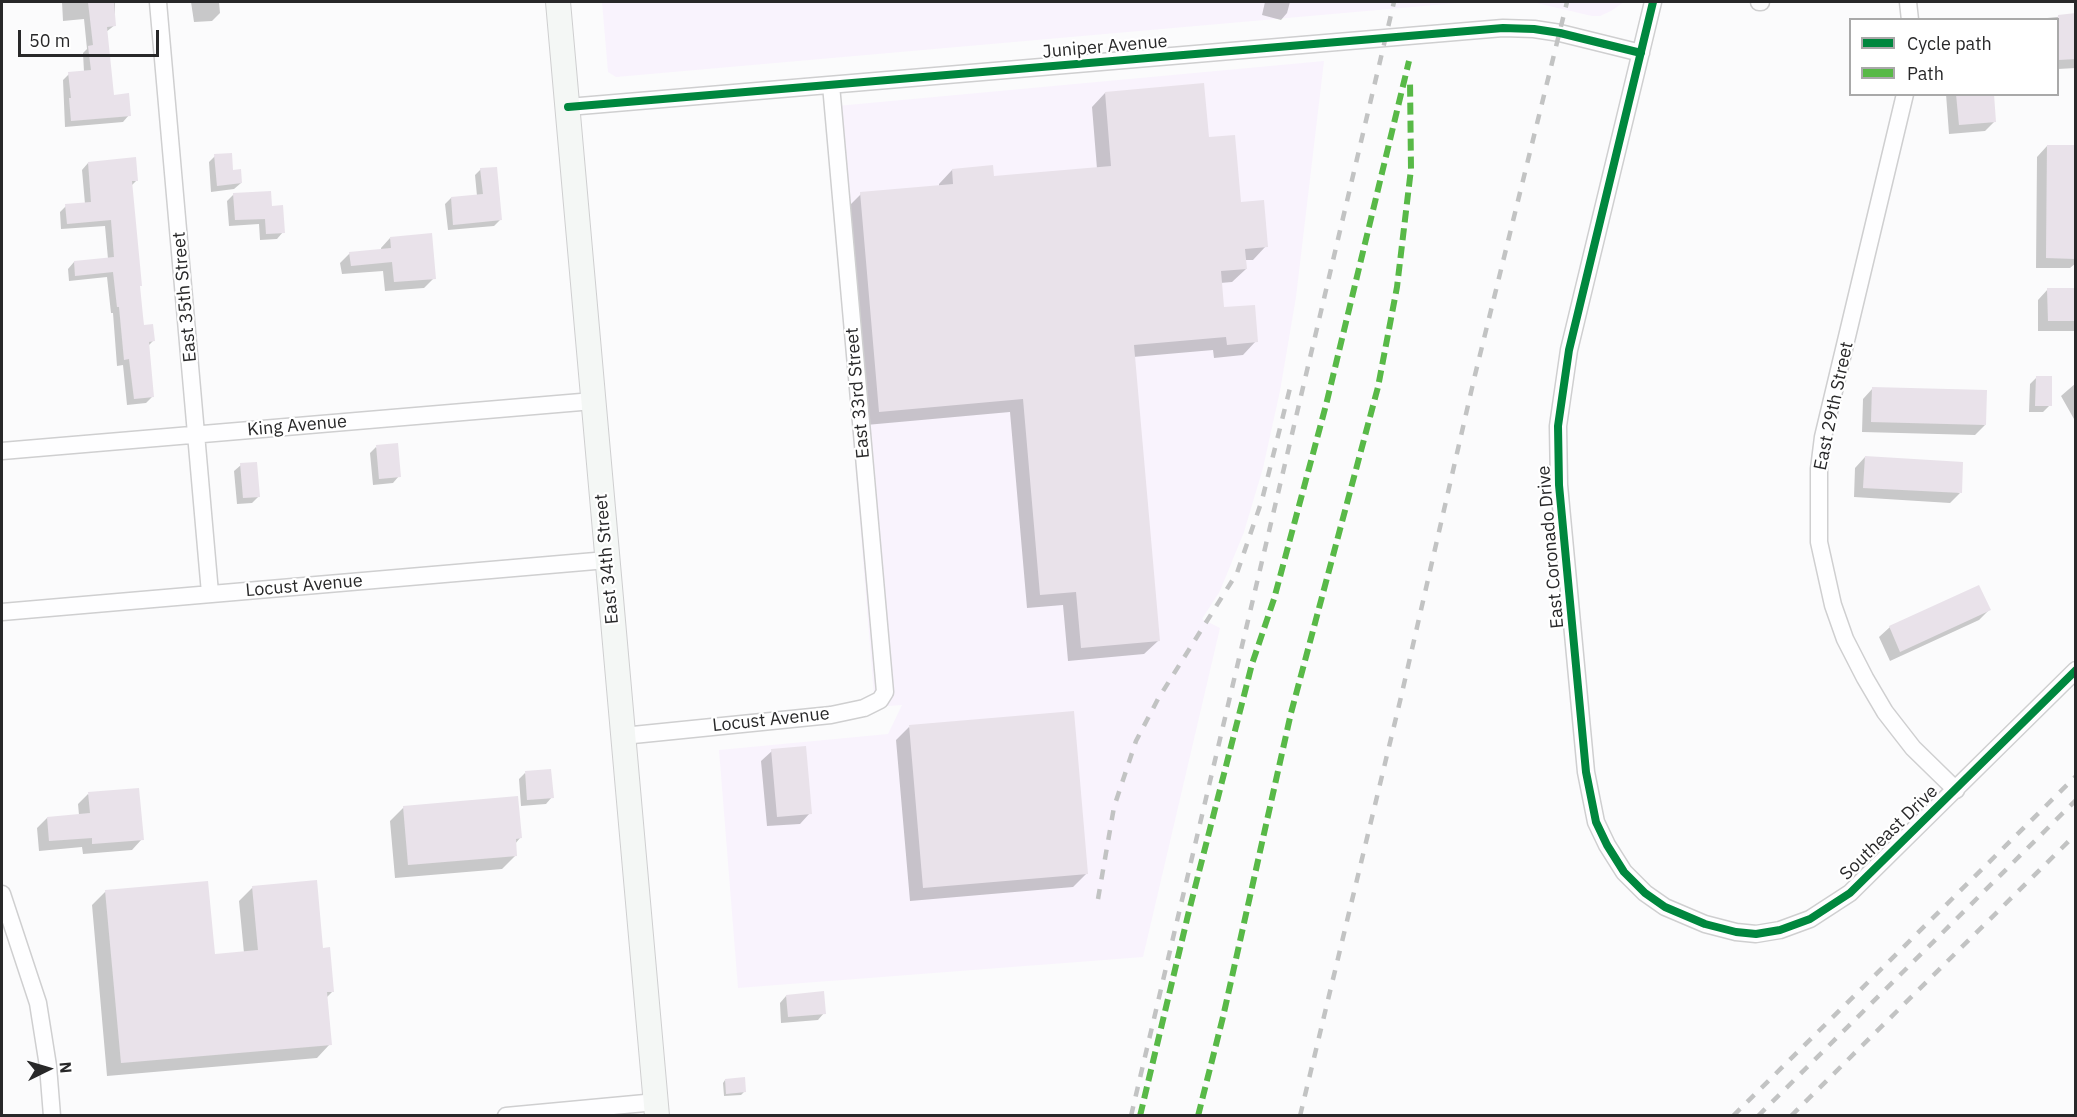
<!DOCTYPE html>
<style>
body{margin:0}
#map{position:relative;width:2077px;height:1117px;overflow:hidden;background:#fbfbfc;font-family:"IBM Plex Sans",sans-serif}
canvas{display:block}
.frame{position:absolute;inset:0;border:3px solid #282829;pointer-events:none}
.legend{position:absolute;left:1849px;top:18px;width:210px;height:78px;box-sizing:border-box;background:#fff;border:2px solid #a9a9a9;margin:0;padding:8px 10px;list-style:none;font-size:18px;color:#282829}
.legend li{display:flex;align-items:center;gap:12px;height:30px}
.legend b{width:30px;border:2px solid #a9a9a9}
.north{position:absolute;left:18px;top:1039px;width:60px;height:60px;-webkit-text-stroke:4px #fff;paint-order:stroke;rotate:85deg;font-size:16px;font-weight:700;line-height:24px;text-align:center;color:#282829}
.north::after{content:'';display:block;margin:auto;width:21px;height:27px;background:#282829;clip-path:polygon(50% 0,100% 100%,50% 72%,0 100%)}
.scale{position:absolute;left:18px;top:30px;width:141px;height:27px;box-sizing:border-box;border:3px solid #282829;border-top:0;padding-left:8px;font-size:18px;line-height:21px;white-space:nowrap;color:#282829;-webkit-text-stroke:4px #fff;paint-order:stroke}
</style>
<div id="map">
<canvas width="2077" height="1117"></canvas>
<div class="frame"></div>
<ul class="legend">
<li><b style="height:8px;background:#00873e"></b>Cycle path</li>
<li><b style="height:8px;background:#58b947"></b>Path</li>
</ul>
<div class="north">N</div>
<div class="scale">50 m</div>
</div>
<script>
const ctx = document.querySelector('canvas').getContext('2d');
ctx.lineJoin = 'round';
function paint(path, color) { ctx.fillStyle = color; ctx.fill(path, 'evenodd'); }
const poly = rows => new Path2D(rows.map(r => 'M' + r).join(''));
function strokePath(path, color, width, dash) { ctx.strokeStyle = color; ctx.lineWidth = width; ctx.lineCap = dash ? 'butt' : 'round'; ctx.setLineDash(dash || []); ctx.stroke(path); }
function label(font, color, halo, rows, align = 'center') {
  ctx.font = font + ' "IBM Plex Sans",sans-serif'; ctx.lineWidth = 4.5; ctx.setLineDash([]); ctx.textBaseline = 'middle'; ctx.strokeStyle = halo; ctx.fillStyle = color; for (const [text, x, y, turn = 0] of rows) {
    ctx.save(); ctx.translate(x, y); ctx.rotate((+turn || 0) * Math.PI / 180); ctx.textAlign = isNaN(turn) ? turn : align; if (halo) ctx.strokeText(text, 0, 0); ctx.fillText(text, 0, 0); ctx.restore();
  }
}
paint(poly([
 [602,2,1469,2,616,77,608,72],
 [1532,2,1624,2,1611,11,1600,16,1592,16],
 [1324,61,1296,297,1280,391,1263,468,1244,532,1220,591,1202,619,1220,628,1143,957,738,988,719,750,888,734,902,705,875,707,826,107]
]), '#f9f3fd');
paint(poly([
 [62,2,115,2,115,25,106,32,112,96,129,115,123,122,65,127,63,80,69,74,84,72,83,53,87,49,84,19,63,21],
 [191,2,219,2,220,13,212,21,194,22],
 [1265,2,1290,2,1287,13,1281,20,1262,15],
 [2076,15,2076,68,2058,69,2058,20,2028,20],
 [1105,93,1207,139,1240,203,1266,246,1253,260,1245,260,1246,269,1232,282,1220,283,1222,309,1256,341,1243,355,1214,358,1213,350,1133,357,1158,641,1144,654,1068,661,1063,605,1027,608,1010,412,866,425,847,208,861,194,939,187,939,184,952,170,992,178,1097,169,1092,107],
 [1946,94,1993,94,1995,121,1985,131,1949,134],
 [2047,146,2076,146,2076,263,2070,268,2036,268,2037,157],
 [215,156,241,183,234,189,211,192,209,162],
 [88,163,137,180,131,186,142,327,153,341,148,346,152,397,146,403,127,405,123,365,117,366,113,313,111,313,107,277,69,281,68,269,74,262,108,259,105,226,61,229,60,212,66,206,85,204,82,170],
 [481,169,500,220,494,226,448,230,445,204,451,198,477,196,475,175],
 [234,194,271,207,283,232,277,239,260,240,259,224,229,226,227,201],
 [390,238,434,278,424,288,385,291,383,271,342,274,340,263,350,253,381,250,381,248],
 [2048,289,2076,289,2076,331,2038,331,2038,300],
 [2036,378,2050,405,2043,412,2029,412,2030,384],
 [2076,383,2076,419,2074,419,2061,396],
 [1873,388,1985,425,1975,435,1862,432,1863,399],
 [376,447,399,476,393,483,373,485,370,453],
 [1865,457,1960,493,1950,503,1854,497,1855,468],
 [241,465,259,496,252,503,237,504,234,471],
 [1989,610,1979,620,1890,661,1879,637,1890,627],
 [909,727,1087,873,1073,887,910,901,896,740],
 [772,751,810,813,800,824,767,826,761,761],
 [525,773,552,797,546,804,521,806,519,779],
 [88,794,142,839,132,850,83,854,82,847,39,851,37,828,47,818,79,815,78,804],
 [404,807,520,838,515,844,516,855,502,869,395,878,390,821],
 [253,887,322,949,333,991,326,998,330,1044,317,1058,107,1076,92,905,106,891,213,956,244,953,239,901],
 [786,996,824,1013,818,1020,781,1023,780,1003],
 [725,1080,744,1092,741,1095,724,1096,723,1083]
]), '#0003');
paint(poly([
 [88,2,114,2,116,26,107,27,114,95,129,93,131,116,71,121,69,98,71,98,68,72,91,70,88,46,93,45],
 [2076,13,2076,59,2058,60,2058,15],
 [1204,83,1209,137,1235,135,1241,202,1264,200,1268,247,1245,249,1247,269,1221,271,1224,307,1255,305,1258,342,1227,345,1226,337,1134,345,1160,641,1081,648,1076,592,1040,595,1023,399,879,412,860,192,953,184,952,169,993,165,994,176,1111,166,1105,92],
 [1956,94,1994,94,1996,122,1959,125],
 [2047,145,2076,145,2076,259,2046,258],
 [232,153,233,170,241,169,242,183,217,186,214,154],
 [136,157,138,181,132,181,142,286,140,286,143,316,144,325,153,324,155,341,149,342,154,397,134,399,129,359,124,360,119,307,117,307,113,272,75,276,74,261,114,257,111,220,67,224,65,204,91,202,88,162],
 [497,167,502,220,453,225,451,197,483,194,480,168],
 [271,191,272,206,283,205,285,233,266,234,265,219,235,220,233,193],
 [432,233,436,279,394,282,392,262,351,266,349,252,391,248,390,237],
 [2047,288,2076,288,2076,321,2048,321],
 [2036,376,2052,376,2052,406,2035,406],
 [1872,387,1987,390,1986,425,1871,422],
 [398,443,401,477,379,479,376,445],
 [1865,456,1963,462,1962,493,1863,488],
 [257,462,260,497,243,498,240,463],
 [1979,585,1991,610,1900,652,1889,626],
 [1074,711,1088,874,923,888,909,725],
 [806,746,812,814,777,817,771,749],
 [551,769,554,798,527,800,525,771],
 [139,788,144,840,92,844,92,838,49,841,47,817,90,813,88,792],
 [518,796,522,838,516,839,517,856,408,865,403,806],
 [317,880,323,948,330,947,334,992,327,992,332,1045,121,1063,105,890,208,881,215,954,258,950,252,886],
 [824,991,826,1014,788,1017,786,995],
 [745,1077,746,1092,726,1094,725,1079]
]), '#e9e2ea');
const minor = poly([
 [158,2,210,593],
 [1653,2,1569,350,1558,426,1559,485,1586,772,1596,822,1607,845,1624,872,1645,893,1665,907,1705,924,1736,932,1756,934,1780,930,1810,919,1850,893,2076,670],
 [1759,2,1761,2],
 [1908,2,1910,20],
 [1905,94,1823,437,1819,469,1819,542,1833,605,1845,639,1865,678,1885,712,1913,748,1956,790],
 [568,107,1503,28,1534,29,1560,33,1641,53],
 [2,451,593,401],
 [2,612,607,560],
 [623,736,831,715,864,708,880,700,885,692,831,85],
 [2,894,38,1003,48,1066,52,1116],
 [506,1116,656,1102]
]);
const secondary = poly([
 [558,2,657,1116]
]);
strokePath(minor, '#cfcfd0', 19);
strokePath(secondary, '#cfcfd0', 26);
strokePath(minor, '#fefeff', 16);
strokePath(secondary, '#f4f7f5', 24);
strokePath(poly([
 [1098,899,1114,807,1136,741,1158,699,1237,573,1262,500,1291,384],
 [1131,1116,1394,2],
 [1300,1116,1401,697,1475,375,1567,2],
 [1733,1116,2076,776],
 [1758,1116,2076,800],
 [1791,1116,2076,834]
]), '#c2c3c3', 4.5, [10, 10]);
strokePath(poly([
 [1140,1116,1189,911,1252,664,1274,599,1326,405,1409,61],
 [1198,1116,1223,1017,1291,713,1378,387,1397,287,1411,169,1410,79]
]), '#58b947', 6, [12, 6]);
strokePath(poly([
 [1653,2,1569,350,1558,426,1559,485,1586,772,1596,822,1607,845,1624,872,1645,893,1665,907,1705,924,1736,932,1756,934,1780,930,1810,919,1850,893,2076,670],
 [568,107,1503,28,1534,29,1560,33,1641,53]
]), '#00873e', 8);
label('18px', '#282829', '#fff', [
 ["Juniper Avenue",1105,47,-5],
 ["East 35th Street",185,297,-95],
 ["East 33rd Street",858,393,-95],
 ["East 29th Street",1834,406,-78],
 ["King Avenue",297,426,-5],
 ["East Coronado Drive",1551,547,-95],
 ["East 34th Street",607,559,-95],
 ["Locust Avenue",304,586,-5],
 ["Locust Avenue",771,720,-6],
 ["Southeast Drive",1889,833,-44]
]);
</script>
